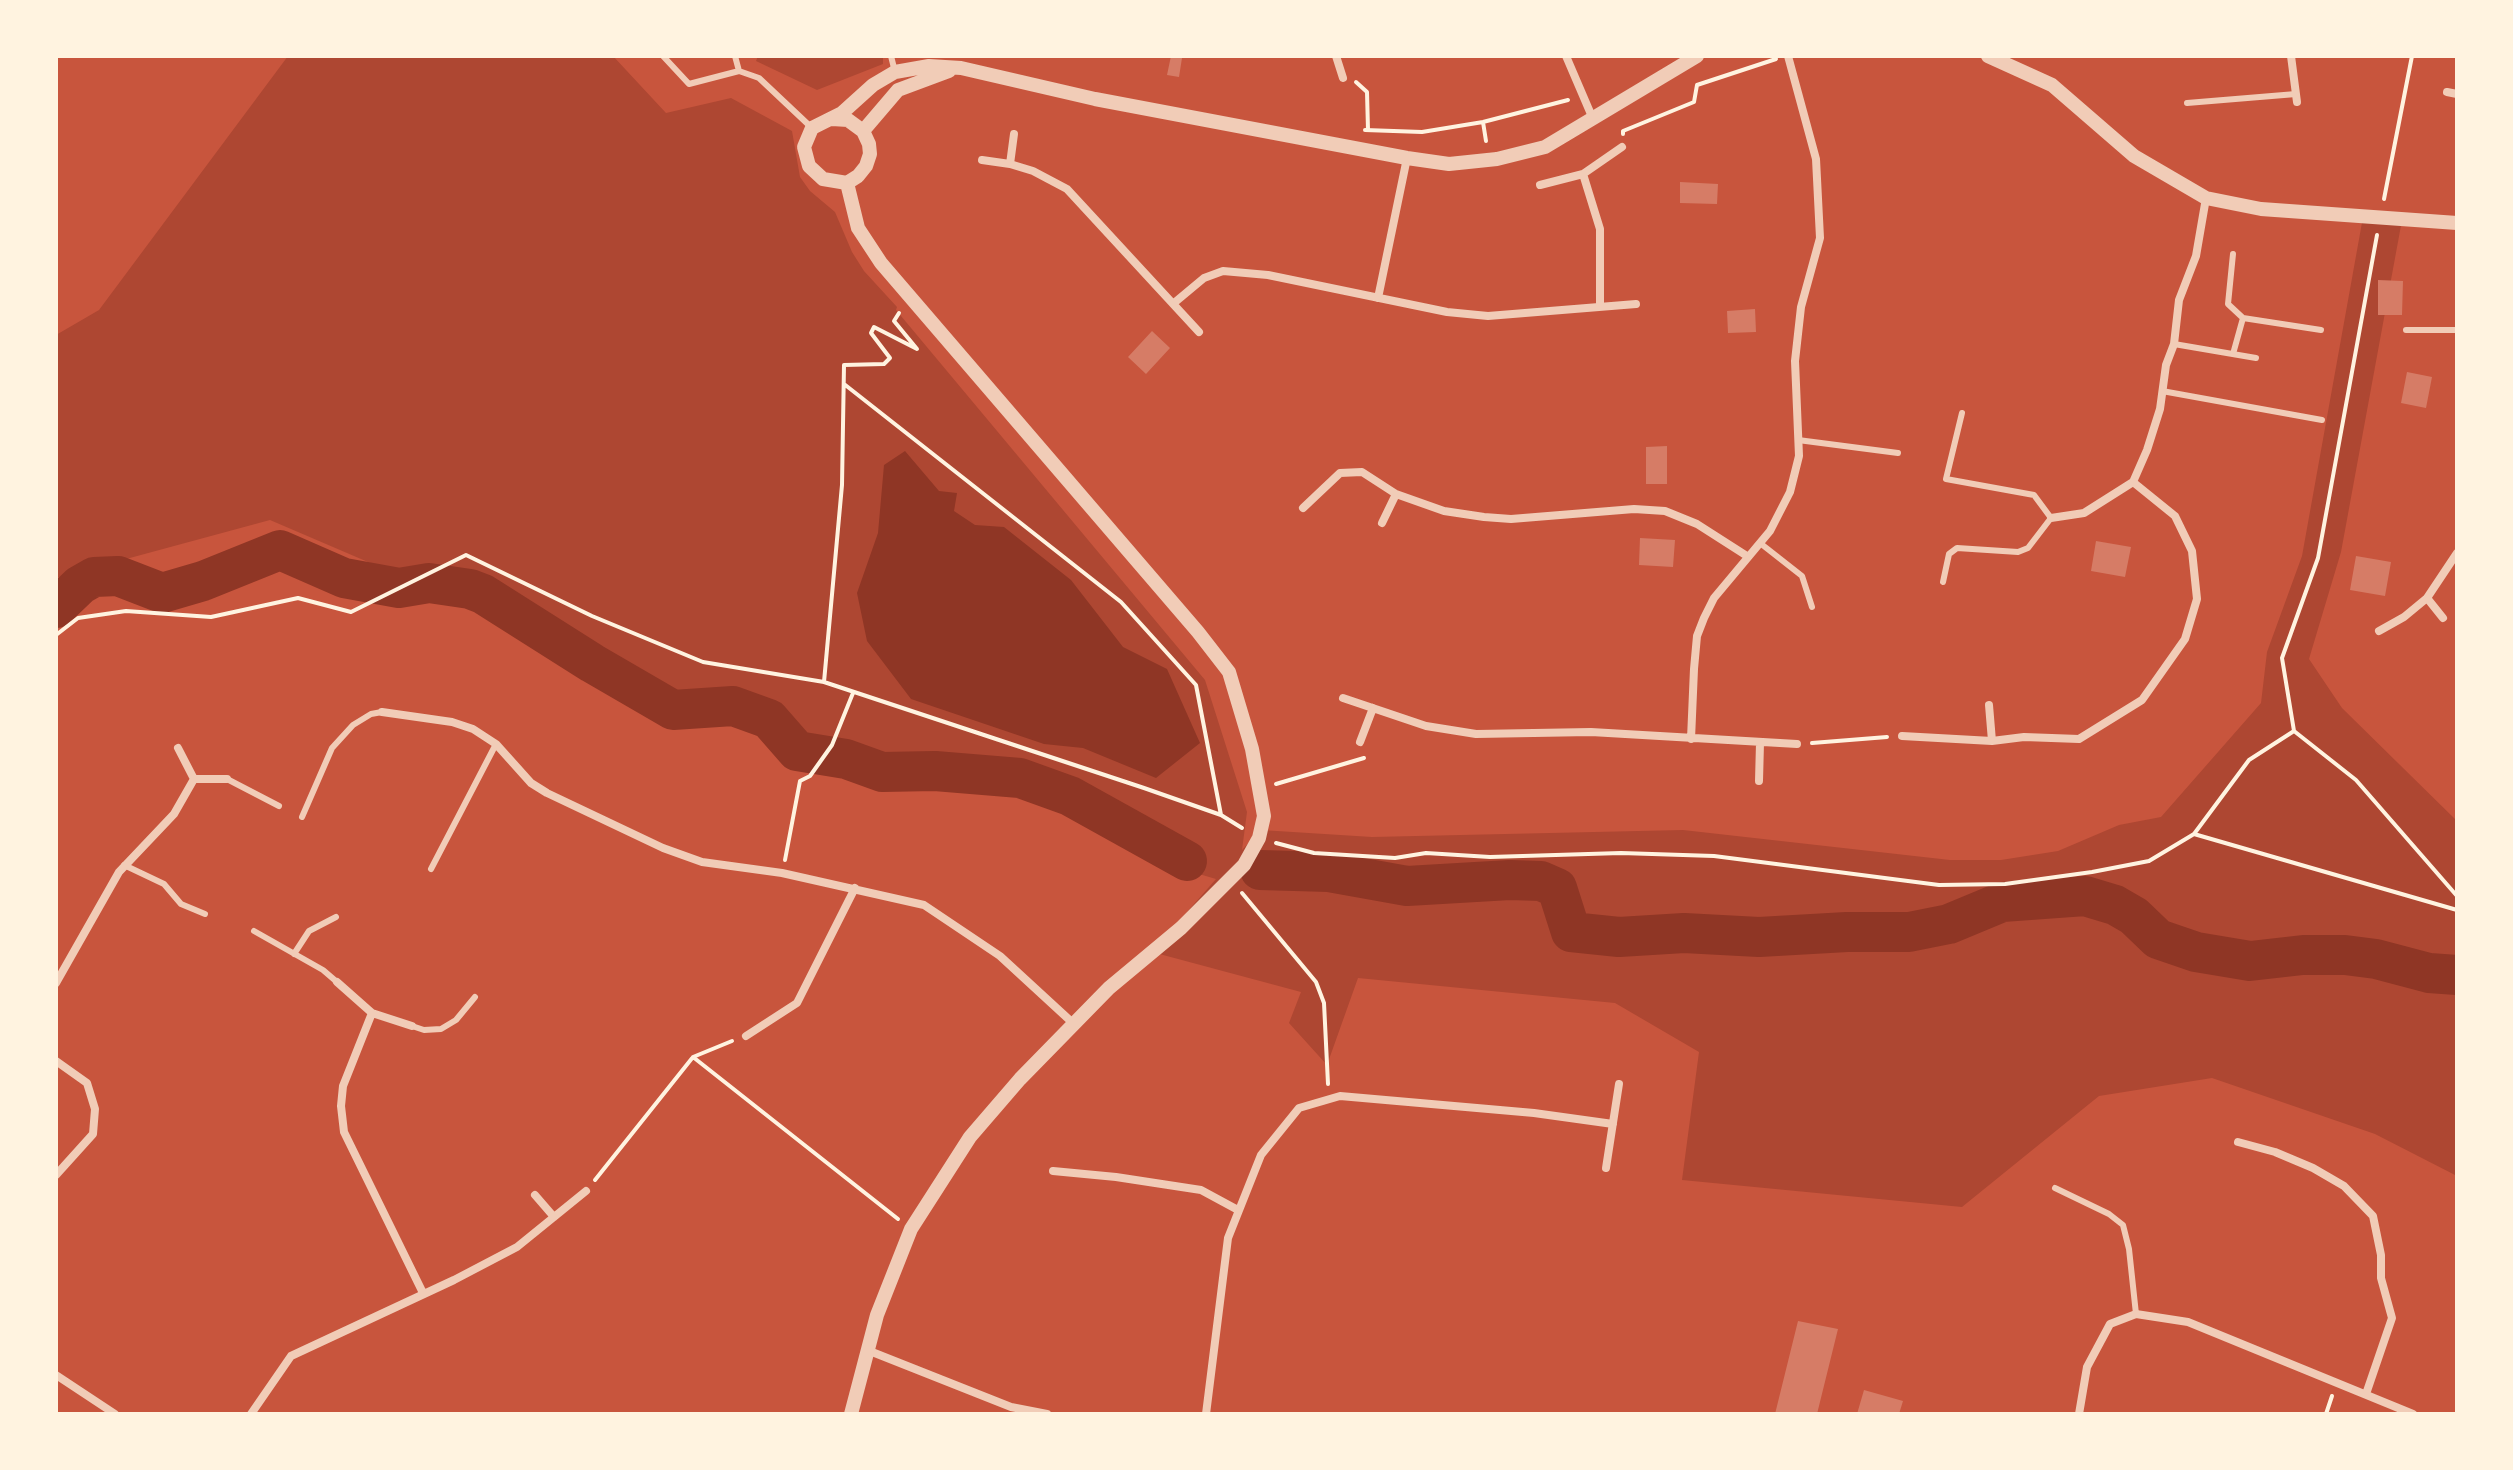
<!DOCTYPE html>
<style>
body{margin:0}
#map{position:relative;width:2513px;height:1470px;overflow:hidden;background:#c8553d;font-family:"PT Serif",serif}
canvas{display:block}
.frame{position:absolute;inset:0;border:58px solid #fff3e0;pointer-events:none}
</style>
<div id="map">
<canvas width="2513" height="1470"></canvas>
<div class="frame"></div>
</div>
<script>
const ctx = document.querySelector('canvas').getContext('2d');
ctx.lineJoin = 'round';
function paint(path, color) { ctx.fillStyle = color; ctx.fill(path, 'evenodd'); }
const poly = rows => new Path2D(rows.map(r => 'M' + r).join(''));
function strokePath(path, color, width, dash) { ctx.strokeStyle = color; ctx.lineWidth = width; ctx.lineCap = dash ? 'butt' : 'round'; ctx.setLineDash(dash || []); ctx.stroke(path); }
paint(poly([
 [288,56,613,56,666,113,731,98,792,131,800,177,810,191,835,212,852,252,864,271,897,307,896,310,1205,680,1247,812,1242,850,1261,830,1372,837,1683,830,1950,860,2001,860,2058,851,2119,825,2161,817,2261,703,2267,652,2302,556,2363,217,2402,220,2341,552,2309,659,2342,708,2457,821,2457,1176,2375,1134,2212,1078,2099,1096,1962,1207,1682,1180,1699,1052,1615,1003,1358,978,1327,1065,1289,1023,1301,992,1152,952,1216,879,1182,869,1063,802,1042,795,1004,787,905,782,806,768,783,739,759,723,734,717,672,714,483,598,452,588,430,587,401,592,396,574,270,520,56,578,56,335,99,310],
 [758,56,883,56,883,64,817,90,756,61]
]), '#ae4732');
paint(poly([
 [905,451,939,491,957,493,954,511,975,525,1004,527,1071,580,1123,647,1167,669,1200,743,1156,778,1083,748,1044,744,911,699,867,641,857,593,878,533,884,465]
]), '#8f3625');
strokePath(poly([
 [56,608,80,585,94,577,118,576,162,593,203,581,280,550,344,578,399,588,429,583,470,589,483,594,592,663,673,710,733,706,769,719,797,751,846,759,882,772,935,771,1020,778,1070,796,1187,861],
 [1260,870,1329,872,1407,886,1510,880,1541,881,1557,888,1571,932,1619,937,1684,933,1759,937,1847,932,1909,932,1949,924,2002,902,2085,896,2115,905,2134,916,2158,939,2196,952,2250,961,2303,955,2345,955,2376,959,2429,973,2457,975]
]), '#8f3625', 40);
paint(poly([
 [1171,56,1182,58,1179,77,1167,75],
 [1680,182,1718,184,1717,204,1680,203],
 [2378,280,2403,281,2402,315,2378,315],
 [1755,309,1756,332,1728,333,1727,311],
 [1152,331,1170,348,1146,374,1128,357],
 [2407,372,2432,377,2426,408,2401,403],
 [1667,446,1667,484,1646,484,1646,447],
 [1640,538,1675,540,1673,567,1639,565],
 [2096,541,2131,547,2125,577,2091,571],
 [2356,556,2391,562,2385,596,2350,590],
 [1798,1321,1838,1329,1817,1414,1775,1414],
 [1864,1390,1903,1401,1899,1414,1857,1414]
]), '#d67c66');
strokePath(poly([
 [1356,82,1367,92,1368,130],
 [1483,122,1486,141],
 [1365,130,1422,132,1483,122,1568,100],
 [1623,134,1623,131,1694,102,1697,85,1776,59],
 [2384,199,2412,56],
 [2377,235,2318,558,2282,658,2294,731,2356,780,2457,896],
 [899,313,894,321,917,349,874,327,871,333,890,358,884,364,844,365,842,485,824,682,1144,788,1221,815,1242,828],
 [844,384,1121,602,1196,685,1221,815],
 [56,635,78,618,126,611,211,617,298,598,351,612,466,555,592,616,703,662,824,682],
 [1812,743,1887,737],
 [1276,784,1364,758],
 [2194,834,2457,910],
 [1276,843,1314,853,1395,858,1426,853,1490,857,1621,853,1714,856,1939,885,2005,884,2092,872,2149,861,2194,834,2249,760,2294,731],
 [785,860,800,781,810,776,832,745,853,693],
 [1242,893,1316,982,1324,1003,1328,1084],
 [732,1041,693,1057,898,1219],
 [595,1180,693,1057],
 [2326,1414,2332,1396]
]), '#fff3e0', 4);
strokePath(poly([
 [663,56,689,84,739,71,759,78,812,128],
 [735,56,739,71],
 [891,56,895,72],
 [2187,103,2296,94],
 [2233,254,2228,304,2243,318,2233,354],
 [2243,318,2321,330],
 [2406,330,2457,330],
 [2174,344,2256,358],
 [2162,391,2322,420],
 [1798,440,1898,453],
 [1760,543,1802,576,1812,607],
 [1943,582,1949,554,1957,548,2018,552,2028,548,2051,518,2034,495,1946,479,1962,413],
 [227,779,279,806],
 [302,817,332,748,353,725,371,714,382,712],
 [124,865,164,884,181,904,205,914],
 [431,869,496,744],
 [254,931,323,970,337,982],
 [294,954,309,931,336,917],
 [412,1026,424,1030,441,1029,456,1020,475,997],
 [2055,1188,2109,1214,2123,1225,2129,1249,2136,1314]
]), '#f1ccb7', 6);
strokePath(poly([
 [1336,56,1343,78],
 [1566,56,1593,119],
 [2291,56,2297,102],
 [2447,92,2457,94],
 [982,160,1010,164,1033,171,1067,189,1199,332],
 [1010,164,1014,134],
 [1583,174,1600,229,1600,306],
 [1540,185,1583,174,1622,147],
 [1378,298,1407,158],
 [1174,303,1204,278,1223,271,1268,275,1447,312,1488,316,1636,304],
 [1303,508,1340,473,1362,472,1396,494,1444,511,1484,517,1511,519,1634,509,1665,511,1697,524,1747,556],
 [2051,518,2084,513,2133,482,2147,450,2160,409,2166,365,2174,344,2179,300,2196,256,2206,198],
 [1382,523,1396,494],
 [2427,598,2443,618],
 [2379,631,2404,617,2427,598,2457,553],
 [1343,698,1426,726,1476,734,1591,732,1797,744],
 [1989,705,1992,741],
 [382,712,452,722,473,729,496,744,531,783,547,793,663,848,702,862,782,873,924,905,1000,956,1075,1025],
 [1902,736,1992,741,2024,737,2079,739,2142,700,2185,639,2197,599,2192,551,2175,516,2133,482],
 [1691,739,1694,669,1697,636,1704,618,1714,598,1770,531,1790,492,1799,456,1795,361,1801,307,1820,238,1816,159,1788,56],
 [1360,742,1373,708],
 [178,748,194,779,227,779],
 [1759,781,1760,743],
 [337,982,372,1013,412,1026],
 [56,983,119,872,174,814,194,779],
 [372,1013,343,1086,341,1106,344,1132,423,1293],
 [746,1036,797,1003,855,888],
 [56,1061,87,1083,95,1109,93,1134,56,1175],
 [2238,1142,2275,1152,2313,1168,2344,1186,2373,1216,2381,1255,2381,1278,2392,1318,2366,1394],
 [1606,1168,1619,1084],
 [1053,1171,1116,1177,1201,1190,1238,1210],
 [535,1195,554,1217],
 [867,1350,1011,1407,1047,1414],
 [56,1375,115,1414],
 [251,1414,291,1356,454,1280,517,1247,586,1191],
 [1206,1414,1228,1238,1261,1155,1299,1108,1340,1096,1534,1113,1613,1124],
 [2079,1414,2087,1367,2110,1324,2136,1314,2188,1322,2413,1414]
]), '#f1ccb7', 8);
strokePath(poly([
 [1988,56,2052,85,2134,156,2206,198,2261,209,2457,223],
 [832,119,848,120,863,131,869,144,870,154,866,166,858,176,847,183,823,179,809,166,804,147,812,128,842,113,873,85,895,72,929,66,961,68,1095,99,1407,158,1449,164,1497,159,1545,147,1697,56],
 [863,131,898,90,949,71],
 [847,183,858,228,881,263,1198,632,1229,672,1252,749,1264,816,1259,838,1244,865,1181,928,1109,988,1020,1079,970,1137,911,1229,877,1315,851,1414]
]), '#f1ccb7', 14);
</script>
